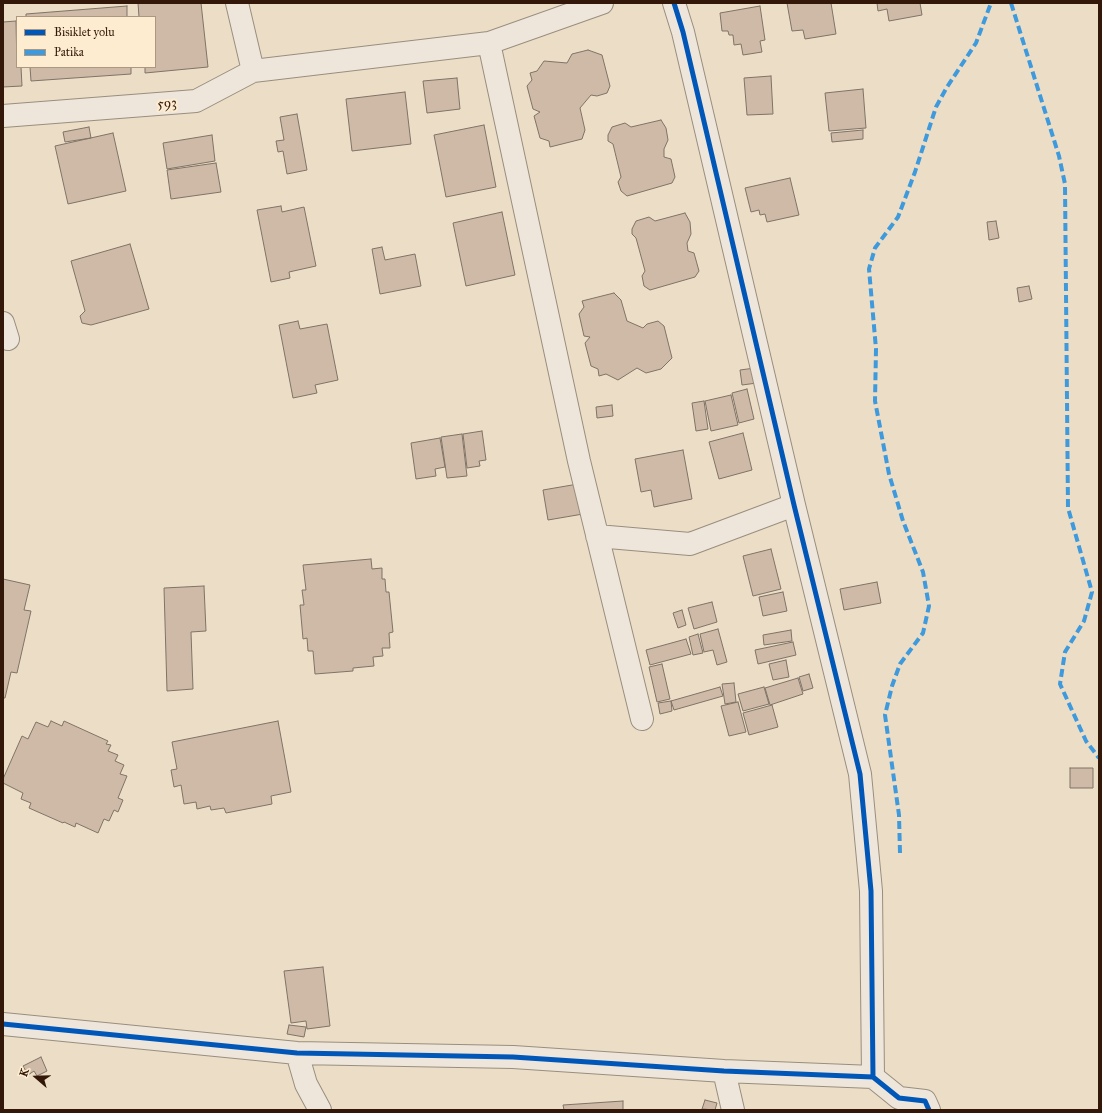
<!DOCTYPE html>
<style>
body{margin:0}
#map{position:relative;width:1102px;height:1113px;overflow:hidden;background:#ecdec6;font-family:"IM FELL Great Primer",serif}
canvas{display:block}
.frame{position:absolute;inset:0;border:4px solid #331809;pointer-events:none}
.legend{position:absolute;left:16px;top:16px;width:140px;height:52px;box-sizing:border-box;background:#fdecd0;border:1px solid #ac9780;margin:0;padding:5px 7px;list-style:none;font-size:12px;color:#331809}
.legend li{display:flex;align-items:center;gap:8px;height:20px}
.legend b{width:20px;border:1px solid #ac9780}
.north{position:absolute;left:16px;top:1057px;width:40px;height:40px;-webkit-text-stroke:3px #fdecd0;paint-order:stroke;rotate:290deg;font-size:11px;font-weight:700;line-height:16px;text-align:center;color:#331809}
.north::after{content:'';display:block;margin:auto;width:14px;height:18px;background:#331809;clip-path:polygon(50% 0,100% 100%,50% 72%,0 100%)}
</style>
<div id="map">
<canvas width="1102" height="1113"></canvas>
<div class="frame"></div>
<ul class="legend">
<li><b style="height:5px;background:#0057b8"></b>Bisiklet yolu</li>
<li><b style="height:5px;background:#3e9add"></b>Patika</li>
</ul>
<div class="north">K</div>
</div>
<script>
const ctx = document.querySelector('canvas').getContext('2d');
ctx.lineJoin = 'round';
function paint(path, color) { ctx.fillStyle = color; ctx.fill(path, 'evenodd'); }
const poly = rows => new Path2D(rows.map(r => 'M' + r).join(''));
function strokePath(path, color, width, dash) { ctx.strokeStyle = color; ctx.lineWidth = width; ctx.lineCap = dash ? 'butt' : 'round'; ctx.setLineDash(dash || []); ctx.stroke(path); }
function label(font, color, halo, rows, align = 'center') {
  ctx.font = font + ' "IM FELL Great Primer",serif'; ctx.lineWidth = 4; ctx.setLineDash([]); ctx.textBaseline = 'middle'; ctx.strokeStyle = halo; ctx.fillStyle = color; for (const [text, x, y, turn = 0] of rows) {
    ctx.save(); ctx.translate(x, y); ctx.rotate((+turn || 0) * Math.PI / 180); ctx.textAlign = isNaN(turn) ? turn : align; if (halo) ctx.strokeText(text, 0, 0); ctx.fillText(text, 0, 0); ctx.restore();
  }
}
const building = poly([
 [138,3,201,3,208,67,145,73,145,67,155,67,155,17,139,17,138,3],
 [787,3,831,3,836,34,805,39,803,30,792,31,787,3],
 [877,3,920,3,922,15,889,21,887,9,878,11,877,3],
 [127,6,127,17,26,17,26,14,127,6],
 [760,6,765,40,760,41,762,52,743,55,741,44,734,45,733,35,729,35,728,31,722,31,720,13,760,6],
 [16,21,17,67,21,67,22,86,3,87,3,22,16,21],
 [588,50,602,55,610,86,607,93,597,96,591,95,580,108,585,130,582,139,550,147,549,141,540,138,534,116,540,112,533,109,527,86,532,80,530,73,537,71,544,61,567,63,572,54,588,50],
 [30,67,131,67,131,74,31,81,30,67],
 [771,76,773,114,747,115,744,78,771,76],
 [457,78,460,109,427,113,423,81,457,78],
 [863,89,866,128,829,131,825,93,863,89],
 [405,92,411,144,352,151,346,99,405,92],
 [297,114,307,170,287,174,283,151,278,152,276,141,284,140,280,117,297,114],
 [661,120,666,128,668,140,664,149,664,157,671,159,675,177,672,183,627,196,621,191,618,182,621,177,613,144,608,141,608,135,612,127,625,123,631,127,661,120],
 [484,125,496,187,446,197,434,135,484,125],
 [89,127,91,138,65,142,63,132,89,127],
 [863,130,863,139,832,142,831,133,863,130],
 [113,133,126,191,68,204,55,146,113,133],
 [212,135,215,161,167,169,163,143,212,135],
 [216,163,221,192,171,199,167,170,216,163],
 [790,178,799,215,767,222,765,214,760,215,759,210,751,212,745,188,790,178],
 [281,206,282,212,304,207,316,266,289,272,290,278,271,282,257,210,281,206],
 [502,212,515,275,466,286,453,223,502,212],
 [685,213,690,222,691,234,687,243,688,251,694,253,699,271,695,277,650,290,644,286,642,276,645,271,636,238,632,234,632,229,636,221,649,217,655,221,685,213],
 [996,221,999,238,989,240,987,222,996,221],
 [130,244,149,309,91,325,82,323,80,316,85,311,71,261,130,244],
 [382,247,385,260,415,254,421,286,380,294,372,249,382,247],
 [1029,286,1032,299,1019,302,1017,288,1029,286],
 [614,293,621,300,627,321,643,328,647,324,658,321,664,326,672,358,661,369,646,373,637,368,618,380,606,374,599,376,598,369,591,366,585,343,590,337,584,336,579,314,584,307,582,301,614,293],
 [298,321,300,329,327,324,338,380,315,385,317,393,293,398,279,325,298,321],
 [755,368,757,383,742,385,740,370,755,368],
 [747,389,754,419,739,423,732,393,747,389],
 [731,395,738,425,711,431,705,401,731,395],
 [704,401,708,429,696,431,692,403,704,401],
 [612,405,613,416,597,418,596,407,612,405],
 [482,431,486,460,479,461,480,466,467,468,463,434,482,431],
 [743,433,752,470,719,479,709,442,743,433],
 [462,434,467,476,447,478,441,437,462,434],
 [440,438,445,467,435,469,436,476,416,479,411,443,440,438],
 [683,450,692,499,654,507,651,490,641,492,635,459,683,450],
 [578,484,583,514,548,520,543,490,578,484],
 [771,549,781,589,753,596,743,556,771,549],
 [371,559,372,569,382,568,382,579,385,579,386,592,389,592,393,632,389,633,390,648,382,648,383,656,373,657,374,666,353,668,353,671,315,674,313,651,308,651,307,638,303,639,300,605,304,605,302,590,306,590,303,565,371,559],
 [3,579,30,585,24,610,31,611,17,673,11,672,5,698,3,698,3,579],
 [877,582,881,603,844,610,840,589,877,582],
 [204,586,206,631,191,632,193,689,167,691,164,588,204,586],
 [783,592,787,611,763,616,759,597,783,592],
 [712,602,717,622,694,629,688,608,712,602],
 [682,610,686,625,678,628,673,613,682,610],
 [718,629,727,662,717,665,713,650,704,652,700,634,718,629],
 [791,630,792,641,764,645,763,635,791,630],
 [698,634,703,653,693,655,689,637,698,634],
 [686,639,691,654,650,665,646,650,686,639],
 [793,642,796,655,758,664,755,650,793,642],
 [786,660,789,677,773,680,769,664,786,660],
 [662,664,670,699,657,702,649,667,662,664],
 [809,674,813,688,803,691,799,677,809,674],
 [798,678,803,694,770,705,765,688,798,678],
 [734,683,736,702,725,704,722,684,734,683],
 [720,687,723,696,674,710,671,701,720,687],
 [764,687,769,704,743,711,738,694,764,687],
 [671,701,672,711,660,714,658,703,671,701],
 [738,702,746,732,729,736,721,706,738,702],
 [772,705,778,727,749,735,743,713,772,705],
 [51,721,62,726,64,721,108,741,106,744,111,745,108,751,118,755,115,761,124,765,120,774,127,776,118,798,123,800,118,812,114,810,109,821,104,819,98,833,76,823,75,827,64,822,63,823,29,808,31,803,21,799,23,793,3,783,3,779,22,736,28,739,36,722,48,727,51,721],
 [278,721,291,792,271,796,272,804,226,813,224,808,211,810,210,806,197,809,196,802,184,804,181,785,174,787,171,770,177,769,172,742,278,721],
 [1070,768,1093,768,1093,788,1070,788,1070,768],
 [323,967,330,1026,307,1029,306,1021,291,1023,284,971,323,967],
 [289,1025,306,1027,304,1037,287,1034,289,1025],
 [41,1057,47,1071,37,1076,34,1071,28,1075,23,1066,41,1057],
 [705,1100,717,1103,715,1110,702,1109,705,1100],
 [623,1101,623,1110,564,1110,563,1105,623,1101]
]);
paint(building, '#cebaa7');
strokePath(building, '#7f7366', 1);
const street = poly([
 [674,3,683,32,794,505,860,774,871,891,873,1077],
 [489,43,579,461,642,719],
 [253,71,489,43,602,3],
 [3,116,196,101,253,71,237,3],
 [3,323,8,339],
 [597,536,690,544,794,505],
 [3,1024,297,1053,513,1057,724,1071,873,1077,899,1098,925,1101,929,1110],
 [297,1053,306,1084,320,1110],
 [724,1071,733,1110]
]);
strokePath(street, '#998e7e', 24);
strokePath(street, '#eee6db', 22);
strokePath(poly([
 [1011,3,1059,156,1065,184,1068,508,1092,592,1084,621,1065,652,1060,684,1086,741,1099,758],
 [900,853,899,815,885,715,892,686,900,664,923,633,929,606,923,572,903,521,889,474,875,401,876,349,869,269,875,248,898,217,915,172,936,107,947,87,976,43,991,3]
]), '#3e9add', 4, [8, 4]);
strokePath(poly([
 [674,3,683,32,794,505,860,774,871,891,873,1077],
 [3,1024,297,1053,513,1057,724,1071,873,1077,899,1098,925,1101,929,1110]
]), '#0057b8', 5);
label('14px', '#331809', '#fdecd0', [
 ["593",167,104,-4]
]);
</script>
